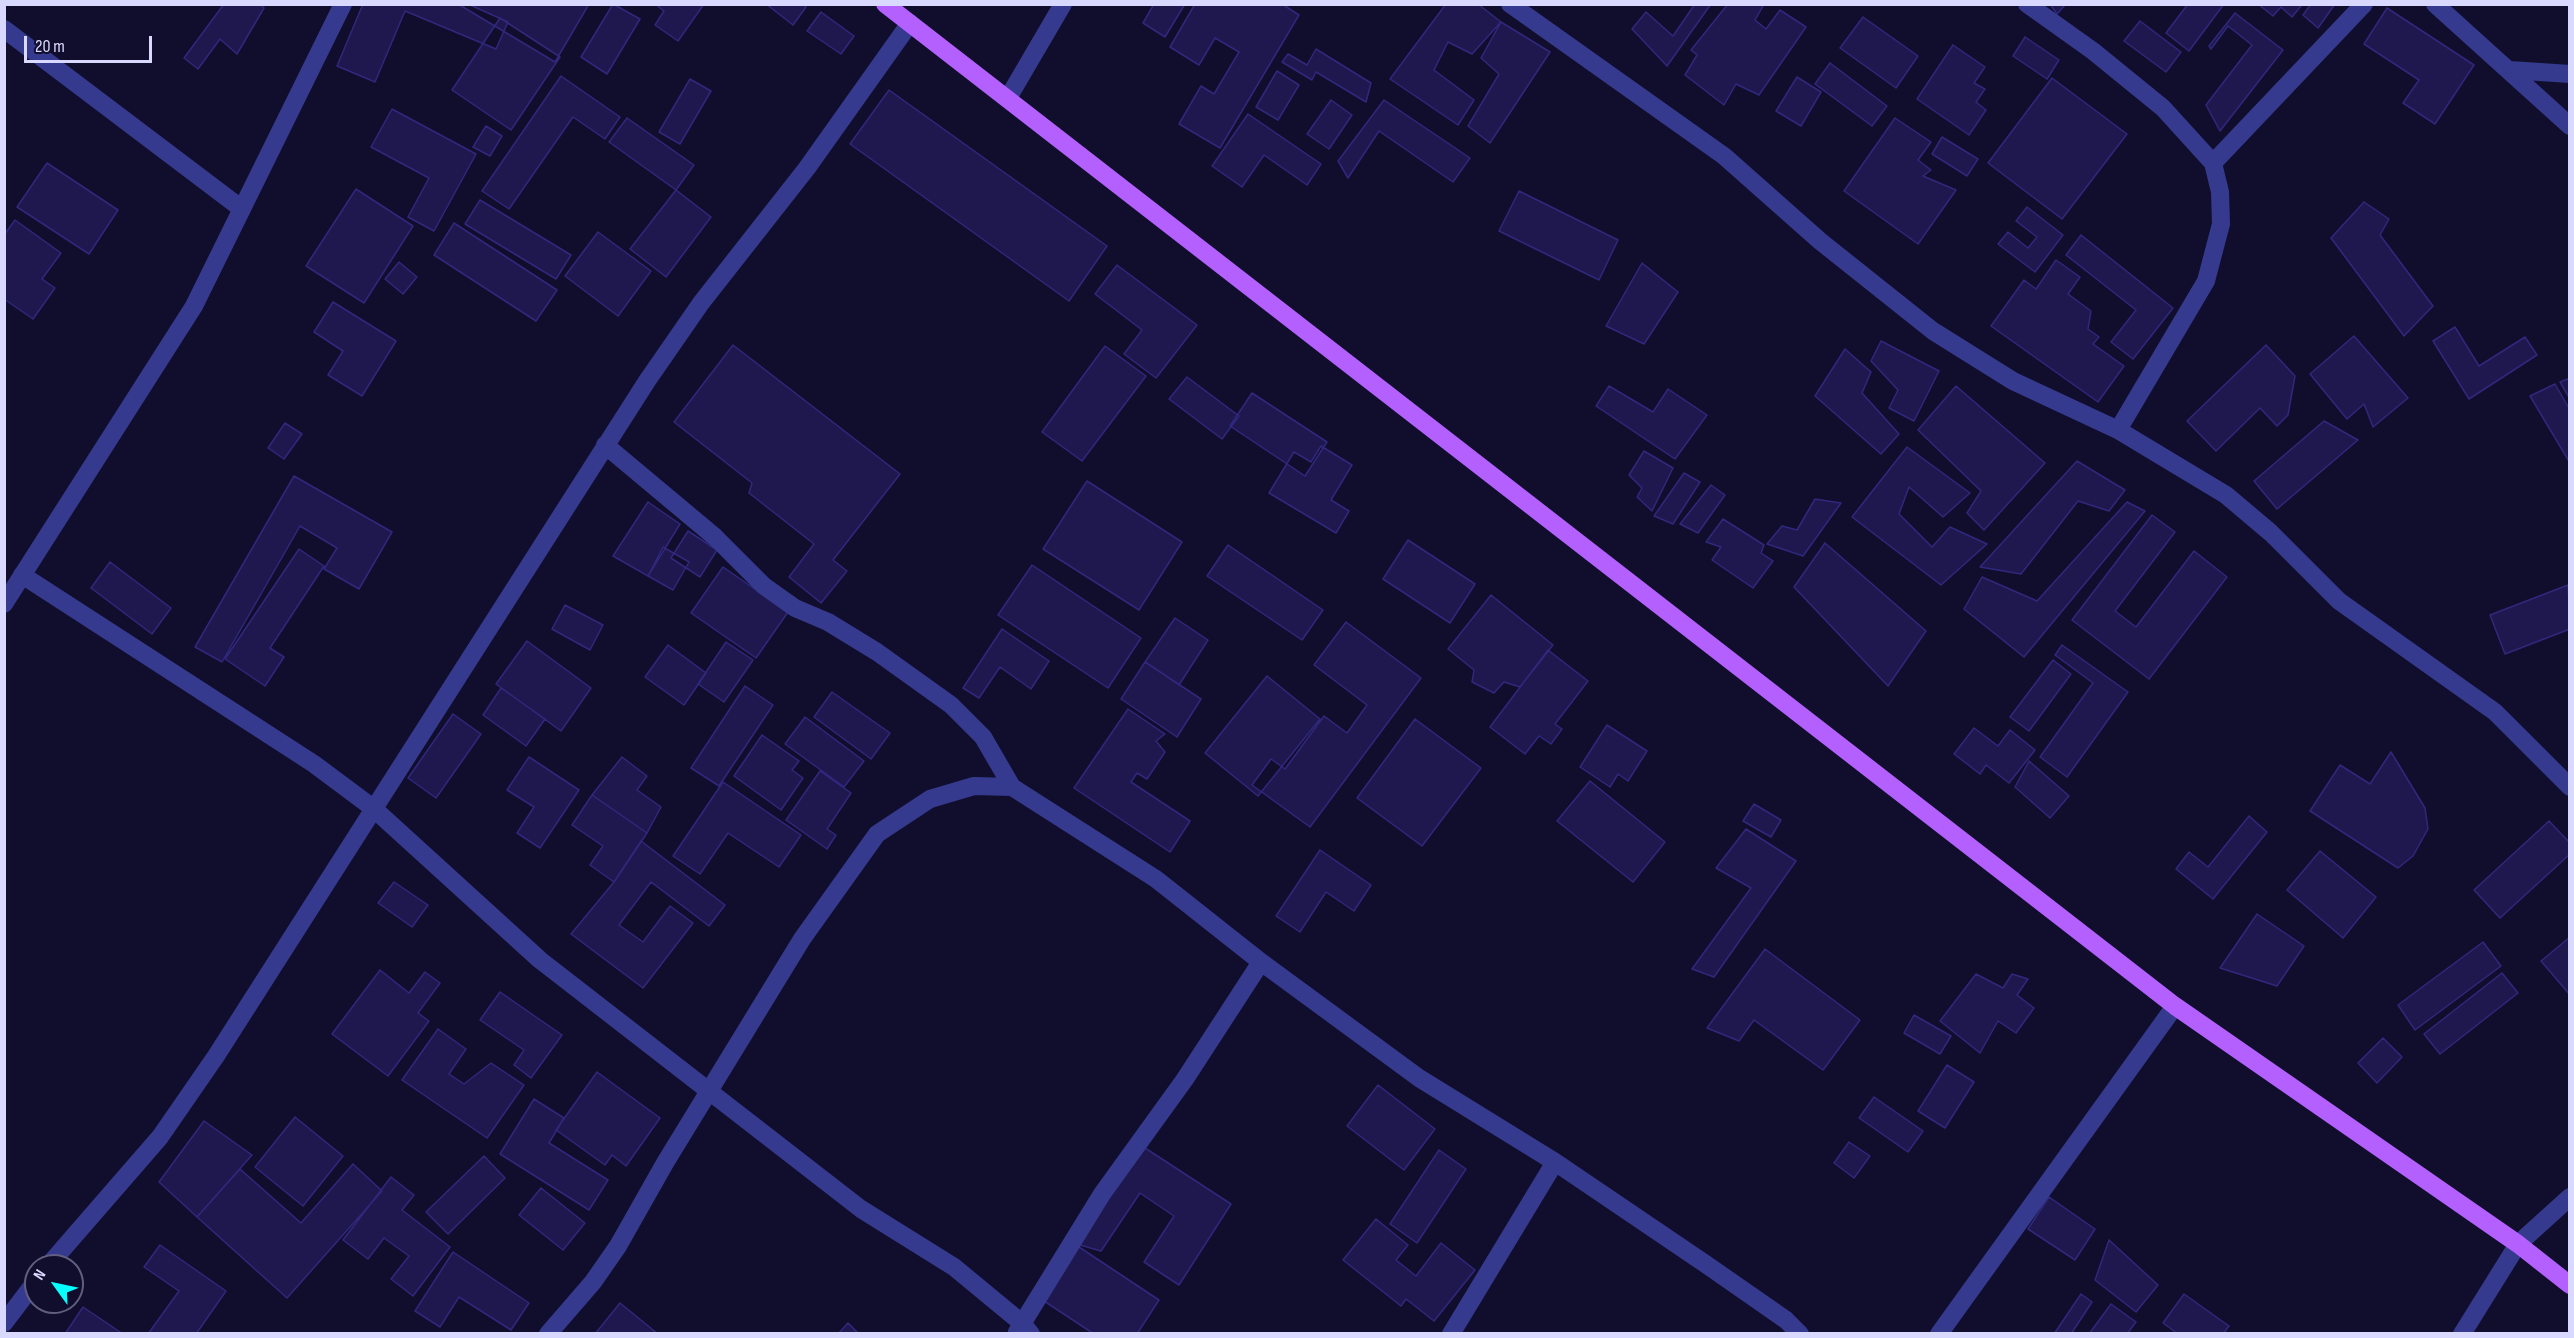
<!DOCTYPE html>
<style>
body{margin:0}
#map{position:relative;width:2574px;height:1338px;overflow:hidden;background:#100e2c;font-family:"Sofia Sans Condensed",sans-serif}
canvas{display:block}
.frame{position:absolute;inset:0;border:6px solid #d9d9ff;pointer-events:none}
.north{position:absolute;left:24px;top:1254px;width:60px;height:60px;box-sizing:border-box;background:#100e2c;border:2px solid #605f80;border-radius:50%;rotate:303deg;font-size:16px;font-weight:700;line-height:24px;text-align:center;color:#d9d9ff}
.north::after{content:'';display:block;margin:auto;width:21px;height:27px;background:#05ffff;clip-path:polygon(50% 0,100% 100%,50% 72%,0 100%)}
.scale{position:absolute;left:24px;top:36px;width:128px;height:27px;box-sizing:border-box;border:3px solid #d9d9ff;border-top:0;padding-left:8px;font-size:18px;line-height:21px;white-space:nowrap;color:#d9d9ff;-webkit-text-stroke:4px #100e2c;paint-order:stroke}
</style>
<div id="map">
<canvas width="2574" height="1338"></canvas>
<div class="frame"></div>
<div class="north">N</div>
<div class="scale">20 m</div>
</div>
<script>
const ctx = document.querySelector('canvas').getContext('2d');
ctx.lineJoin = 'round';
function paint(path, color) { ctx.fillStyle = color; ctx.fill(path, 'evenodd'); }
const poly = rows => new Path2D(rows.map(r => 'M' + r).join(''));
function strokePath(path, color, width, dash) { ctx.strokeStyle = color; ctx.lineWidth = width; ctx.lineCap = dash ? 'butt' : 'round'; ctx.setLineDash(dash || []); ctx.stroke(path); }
const building = poly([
 [224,4,260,4,264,8,237,54,220,39,198,69,184,58,224,4],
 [363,4,468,4,508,22,496,49,405,11,375,82,337,66,363,4],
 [458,4,589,4,555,62,458,4],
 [613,4,640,19,607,74,581,57,613,4],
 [655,4,704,4,678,41,655,25,664,11,655,4],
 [766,4,803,4,806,7,793,25,766,4],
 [1154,4,1185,4,1165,37,1143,23,1154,4],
 [1195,4,1282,4,1299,15,1220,148,1179,124,1201,86,1214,94,1239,52,1215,38,1199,65,1170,47,1195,4],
 [1446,4,1478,4,1501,22,1472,54,1448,42,1434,70,1474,100,1458,125,1390,79,1446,4],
 [1711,4,1667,66,1632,29,1646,12,1673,36,1695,4,1711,4],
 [1728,4,1760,4,1763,6,1755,20,1766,29,1780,10,1806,27,1759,95,1736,84,1724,105,1685,75,1697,55,1691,50,1728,4],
 [2050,4,2066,4,2057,14,2050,4],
 [2188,4,2224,4,2189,51,2166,33,2188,4],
 [2258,4,2299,4,2301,6,2292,17,2281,7,2273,16,2258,4],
 [2311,4,2335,4,2318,28,2303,15,2311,4],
 [2387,8,2474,65,2435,124,2403,103,2419,80,2364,44,2387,8],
 [821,12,854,36,841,54,807,31,821,12],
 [2235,13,2283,50,2220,131,2206,105,2252,45,2228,26,2211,49,2209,46,2235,13],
 [1863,17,1918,56,1896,88,1840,48,1863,17],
 [500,18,560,57,511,130,452,90,500,18],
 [2140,21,2181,52,2166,72,2124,41,2140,21],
 [1501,22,1550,52,1490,143,1468,126,1499,74,1481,58,1501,22],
 [2025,37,2059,60,2047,79,2013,56,2025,37],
 [1953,45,1985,67,1974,83,1985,89,1976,102,1986,110,1969,135,1917,99,1953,45],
 [1316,49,1371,83,1366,102,1316,72,1312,80,1282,62,1288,54,1307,65,1316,49],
 [1830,63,1887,106,1872,126,1815,84,1830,63],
 [1277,71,1299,85,1278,120,1256,107,1277,71],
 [561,76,620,117,605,139,573,117,509,209,482,191,561,76],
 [1797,77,1821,92,1801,126,1776,111,1797,77],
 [2052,78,2127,134,2062,219,1988,163,2052,78],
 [690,79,711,91,680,144,659,132,690,79],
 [889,90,1107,246,1069,301,850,144,889,90],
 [1331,100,1352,115,1329,149,1307,134,1331,100],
 [1384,100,1470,158,1453,182,1379,131,1348,178,1338,161,1384,100],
 [392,109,476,154,434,231,408,217,429,178,371,147,392,109],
 [1248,114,1321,164,1307,185,1264,155,1242,187,1212,166,1248,114],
 [627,118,694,165,676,190,609,142,627,118],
 [1895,118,1931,142,1918,160,1931,170,1923,176,1956,190,1918,244,1844,191,1895,118],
 [486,126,502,136,490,156,473,147,486,126],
 [1942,137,1978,159,1967,176,1932,154,1942,137],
 [47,163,118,210,89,254,17,207,47,163],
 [356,189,413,226,364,303,306,266,356,189],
 [676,190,711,217,666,277,630,249,676,190],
 [1519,191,1618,240,1599,280,1499,231,1519,191],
 [480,200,571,255,556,279,465,224,480,200],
 [2364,202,2389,219,2380,235,2433,306,2404,336,2331,238,2364,202],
 [2027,207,2063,235,2035,272,1998,244,2008,232,2028,248,2037,237,2016,221,2027,207],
 [15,220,61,253,42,279,55,288,33,319,4,299,4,235,15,220],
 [454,223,557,290,536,321,434,255,454,223],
 [598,232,651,271,618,316,565,276,598,232],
 [2081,235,2173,308,2133,359,2111,342,2136,310,2066,255,2081,235],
 [2056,260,2080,277,2068,294,2091,311,2088,329,2099,337,2093,344,2124,366,2098,402,1991,326,2024,280,2036,289,2056,260],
 [399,262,417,277,403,294,385,279,399,262],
 [1642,263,1678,292,1644,344,1606,326,1642,263],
 [1117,265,1197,325,1156,378,1124,354,1142,330,1095,294,1117,265],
 [333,302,396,341,362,396,328,375,343,351,314,332,333,302],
 [2455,327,2479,366,2525,337,2537,355,2469,399,2433,341,2455,327],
 [2354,336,2408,398,2373,427,2364,404,2347,419,2310,374,2354,336],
 [1881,341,1939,371,1914,421,1889,408,1898,390,1871,361,1881,341],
 [733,345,900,474,833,560,847,571,821,603,789,577,814,544,749,493,752,483,674,422,733,345],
 [2266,345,2295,376,2288,415,2277,426,2260,408,2216,451,2187,421,2266,345],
 [1105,346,1146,376,1082,461,1042,432,1105,346],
 [1845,349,1871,372,1862,393,1899,434,1881,454,1815,396,1845,349],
 [1187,377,1239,416,1222,439,1169,399,1187,377],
 [2570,378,2570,399,2560,382,2570,378],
 [2555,384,2570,410,2570,463,2530,396,2555,384],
 [1609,386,1653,412,1668,389,1707,415,1675,459,1596,406,1609,386],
 [1956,386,2045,463,1984,530,1967,513,1981,491,1918,430,1956,386],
 [1252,393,1327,442,1305,476,1230,426,1252,393],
 [2324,421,2358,440,2277,509,2254,481,2324,421],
 [285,423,302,434,284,459,268,448,285,423],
 [1321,446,1352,465,1331,500,1349,511,1336,533,1269,493,1294,452,1311,462,1321,446],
 [1907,447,1970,493,1943,517,1909,487,1899,514,1932,547,1950,527,1987,544,1941,585,1852,517,1907,447],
 [1644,451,1673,468,1652,511,1637,497,1642,488,1629,475,1644,451],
 [2077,461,2125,490,2109,511,2078,501,2021,574,1980,567,2077,461],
 [1684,473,1700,482,1673,524,1654,516,1684,473],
 [294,476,392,532,359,589,324,569,337,548,300,526,222,662,195,647,294,476],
 [1087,481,1182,542,1139,610,1043,549,1087,481],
 [1711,485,1725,495,1698,533,1680,524,1711,485],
 [1815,499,1841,503,1803,556,1767,544,1782,526,1797,530,1815,499],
 [648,502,680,524,648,576,613,556,648,502],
 [2127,502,2145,511,2024,657,1964,609,1982,577,2037,601,2127,502],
 [2152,515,2175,532,2115,611,2136,627,2194,551,2227,577,2149,679,2072,620,2152,515],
 [1723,519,1764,545,1761,553,1773,561,1753,588,1712,560,1721,547,1706,542,1723,519],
 [688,531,717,550,700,577,671,558,688,531],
 [1408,540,1475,584,1450,623,1383,579,1408,540],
 [1825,543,1926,631,1888,686,1794,587,1825,543],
 [1228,545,1323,610,1302,640,1207,576,1228,545],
 [663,547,689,562,673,590,648,576,663,547],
 [299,549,324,566,270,648,284,657,265,686,225,659,299,549],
 [110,562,171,608,152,634,91,588,110,562],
 [1032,565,1141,638,1108,688,998,615,1032,565],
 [723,567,788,612,756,658,691,613,723,567],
 [2568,585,2570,629,2505,654,2490,615,2568,585],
 [1491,595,1553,645,1520,687,1504,682,1494,693,1472,682,1474,670,1448,649,1491,595],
 [565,605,603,625,590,650,552,629,565,605],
 [1175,618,1208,640,1179,685,1145,662,1175,618],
 [1346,622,1421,678,1310,827,1252,785,1271,759,1285,769,1324,716,1347,733,1367,705,1314,665,1346,622],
 [1002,629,1049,661,1031,689,1000,667,979,698,963,688,1002,629],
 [527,641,591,688,561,731,496,684,527,641],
 [726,642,753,660,724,702,698,684,726,642],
 [668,645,706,673,684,705,645,677,668,645],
 [2062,645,2128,692,2067,777,2040,757,2093,683,2055,655,2062,645],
 [1548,650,1588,681,1555,724,1562,729,1551,744,1539,736,1525,754,1490,727,1548,650],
 [2053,660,2071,674,2029,731,2010,717,2053,660],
 [1145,662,1201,699,1177,737,1121,699,1145,662],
 [1267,676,1320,719,1258,796,1205,753,1267,676],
 [745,686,773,705,719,786,691,768,745,686],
 [501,688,545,719,526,746,483,715,501,688],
 [832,692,890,733,871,759,814,717,832,692],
 [1128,709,1165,734,1156,741,1165,752,1147,779,1137,773,1131,782,1190,821,1170,852,1074,788,1128,709],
 [453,714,481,734,436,798,408,778,453,714],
 [805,717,864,761,844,787,785,744,805,717],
 [1415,719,1481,768,1422,846,1357,798,1415,719],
 [1607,725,1647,751,1628,781,1618,774,1610,787,1580,767,1607,725],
 [1974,728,1998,746,2010,730,2035,750,2009,783,1986,765,1980,774,1954,754,1974,728],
 [762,735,799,761,792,770,803,778,781,810,734,776,762,735],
 [2391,752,2425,808,2428,829,2413,856,2398,868,2310,811,2340,765,2370,784,2391,752],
 [529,757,579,790,540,848,517,833,534,807,507,790,529,757],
 [622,757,647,776,637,790,661,807,647,833,592,795,622,757],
 [2029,761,2069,796,2050,818,2015,787,2029,761],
 [820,771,851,793,827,829,836,835,827,849,786,820,820,771],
 [1590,781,1665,842,1633,882,1557,821,1590,781],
 [723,782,801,835,779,867,728,833,700,874,673,856,723,782],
 [592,795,647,833,614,882,590,865,603,846,572,825,592,795],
 [1754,804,1781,820,1771,837,1743,821,1754,804],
 [2249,816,2267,832,2213,899,2176,869,2189,852,2208,867,2249,816],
 [2549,821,2570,843,2570,854,2500,918,2474,890,2549,821],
 [1746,829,1796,861,1714,977,1692,969,1751,888,1716,868,1746,829],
 [641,841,725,905,709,926,651,882,619,925,643,942,670,906,693,923,643,988,571,934,614,882,641,841],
 [1320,850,1371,885,1354,911,1326,892,1300,932,1276,916,1320,850],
 [2320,851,2376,897,2343,938,2287,890,2320,851],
 [394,882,428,905,412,927,378,903,394,882],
 [2257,914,2304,946,2277,986,2220,968,2257,914],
 [2570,937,2570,995,2541,961,2570,937],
 [2483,942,2501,966,2415,1030,2398,1005,2483,942],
 [1765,949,1860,1020,1823,1070,1754,1020,1739,1041,1707,1028,1765,949],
 [380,970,409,993,425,972,440,983,418,1013,429,1021,388,1076,332,1034,380,970],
 [2502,973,2518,993,2440,1054,2424,1034,2502,973],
 [1976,974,2003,988,2012,974,2028,979,2017,995,2034,1008,2016,1033,1998,1021,1980,1053,1940,1021,1976,974],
 [500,992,562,1035,531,1078,514,1065,524,1050,480,1020,500,992],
 [1914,1015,1951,1036,1940,1054,1904,1033,1914,1015],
 [438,1029,466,1049,449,1074,464,1084,491,1063,524,1085,487,1138,402,1080,438,1029],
 [2383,1038,2402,1057,2377,1083,2358,1063,2383,1038],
 [1947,1065,1974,1082,1945,1128,1918,1111,1947,1065],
 [597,1072,660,1118,626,1166,612,1155,605,1165,556,1130,597,1072],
 [1378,1085,1435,1129,1404,1170,1347,1126,1378,1085],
 [1874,1097,1923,1131,1908,1152,1859,1118,1874,1097],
 [534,1099,564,1118,549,1143,608,1180,589,1210,500,1154,534,1099],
 [295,1117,343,1156,303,1206,255,1167,295,1117],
 [204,1121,252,1155,197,1217,159,1182,204,1121],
 [1849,1142,1870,1156,1854,1178,1834,1163,1849,1142],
 [1139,1144,1231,1204,1179,1285,1144,1262,1174,1216,1140,1193,1101,1251,1073,1243,1139,1144],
 [1439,1150,1466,1169,1417,1243,1390,1224,1439,1150],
 [484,1156,505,1178,448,1234,426,1212,484,1156],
 [353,1164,382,1191,287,1298,197,1217,240,1169,301,1223,353,1164],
 [391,1177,414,1195,402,1210,450,1247,413,1296,391,1279,409,1256,384,1238,368,1259,343,1240,391,1177],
 [541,1188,585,1223,563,1250,519,1215,541,1188],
 [2049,1197,2095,1229,2075,1260,2028,1229,2049,1197],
 [1376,1219,1408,1245,1396,1260,1416,1276,1441,1243,1475,1270,1434,1321,1406,1299,1401,1306,1343,1260,1376,1219],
 [2109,1240,2158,1285,2136,1312,2095,1280,2109,1240],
 [1073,1243,1159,1300,1137,1334,1094,1334,1038,1297,1073,1243],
 [160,1245,226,1291,196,1334,148,1334,179,1291,144,1267,160,1245],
 [453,1252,529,1303,511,1330,459,1297,440,1327,415,1311,453,1252],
 [2081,1294,2092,1302,2071,1334,2054,1334,2081,1294],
 [2184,1294,2229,1326,2223,1334,2178,1334,2163,1323,2184,1294],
 [620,1303,658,1334,595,1334,620,1303],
 [2111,1304,2136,1322,2127,1334,2089,1334,2111,1304],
 [83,1307,123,1334,65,1334,83,1307],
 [848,1323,859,1334,838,1334,848,1323]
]);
paint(building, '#1e184f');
strokePath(building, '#30287d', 1.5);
strokePath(poly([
 [1510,4,1724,156,1820,241,1933,331,2013,381,2118,430,2226,495,2271,533,2339,601,2495,712,2570,787],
 [2027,4,2093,51,2163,108,2213,163,2220,192,2221,224,2206,281,2118,430],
 [2435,4,2570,126],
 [4,29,242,209],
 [2510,70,2570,74],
 [1008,98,1063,4],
 [2213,163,2364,4],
 [605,445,715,537,764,586,795,608,828,622,877,652,951,705,983,737,1012,787],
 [22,575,314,764,373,808,540,960,861,1209,954,1267,1023,1324,1031,1334],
 [4,604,194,306,343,4],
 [48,1266,160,1137,216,1056,647,381,701,303,807,168,910,23],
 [4,1323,36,1281],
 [1017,1332,1102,1194,1185,1079,1261,962],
 [548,1334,593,1282,618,1246,665,1163,802,939,877,834,930,799,974,786,1012,787,1156,879,1261,962,1419,1078,1555,1162,1707,1265,1786,1320,1800,1334],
 [1451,1334,1555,1162],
 [1939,1334,2175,1006],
 [2462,1334,2518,1244,2570,1197]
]), '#353a8f', 18);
strokePath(poly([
 [885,4,2175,1006,2518,1244,2570,1285]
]), '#b360ff', 18);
</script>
